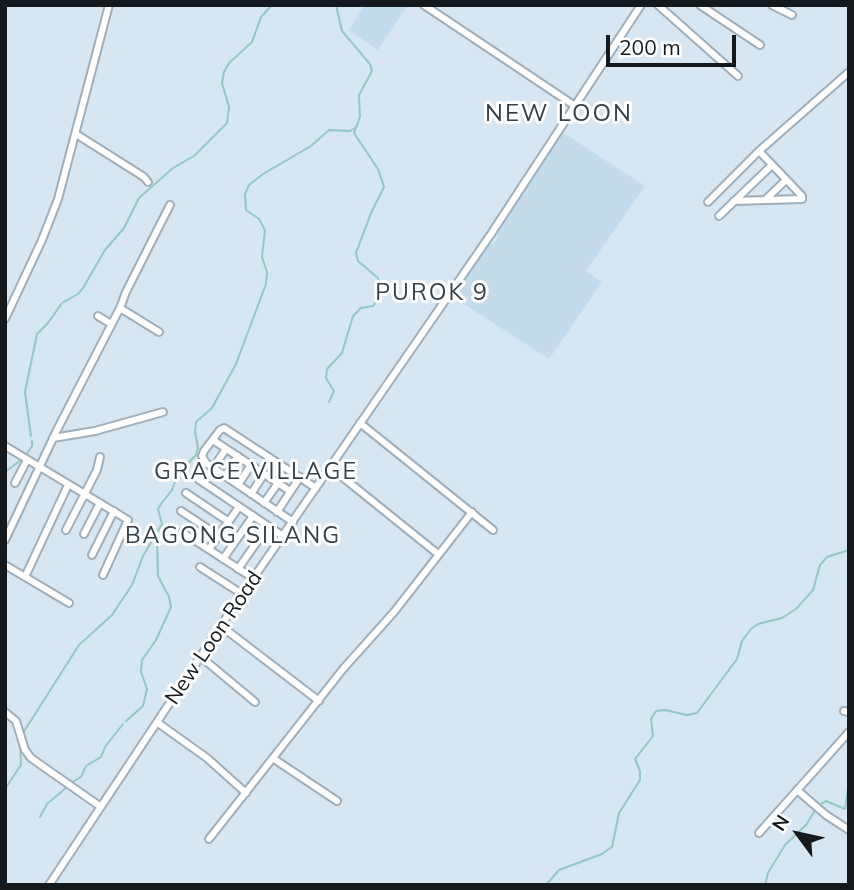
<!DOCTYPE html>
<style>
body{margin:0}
#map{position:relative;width:854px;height:890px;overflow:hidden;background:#d6e6f2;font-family:Mulish,sans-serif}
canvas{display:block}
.frame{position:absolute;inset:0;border:7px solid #14191d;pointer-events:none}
.north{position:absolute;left:763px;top:799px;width:70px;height:70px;-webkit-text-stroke:5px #fff;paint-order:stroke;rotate:303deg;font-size:19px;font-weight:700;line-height:28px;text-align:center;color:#14191d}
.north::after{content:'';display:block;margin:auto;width:24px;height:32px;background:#14191d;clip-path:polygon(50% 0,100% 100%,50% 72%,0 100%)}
.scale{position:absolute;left:606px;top:35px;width:130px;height:32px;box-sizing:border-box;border:4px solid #14191d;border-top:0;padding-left:9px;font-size:21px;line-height:24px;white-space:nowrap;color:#14191d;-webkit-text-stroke:5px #fff;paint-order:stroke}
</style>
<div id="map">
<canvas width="854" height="890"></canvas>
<div class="frame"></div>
<div class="north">N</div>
<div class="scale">200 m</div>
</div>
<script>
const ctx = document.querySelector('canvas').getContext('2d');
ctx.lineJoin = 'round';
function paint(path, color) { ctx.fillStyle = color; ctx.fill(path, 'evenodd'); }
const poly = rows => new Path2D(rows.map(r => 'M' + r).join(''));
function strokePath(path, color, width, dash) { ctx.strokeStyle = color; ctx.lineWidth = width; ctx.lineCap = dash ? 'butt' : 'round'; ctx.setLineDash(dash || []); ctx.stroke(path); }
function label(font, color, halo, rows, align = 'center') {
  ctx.font = font + ' Mulish,sans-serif'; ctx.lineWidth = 6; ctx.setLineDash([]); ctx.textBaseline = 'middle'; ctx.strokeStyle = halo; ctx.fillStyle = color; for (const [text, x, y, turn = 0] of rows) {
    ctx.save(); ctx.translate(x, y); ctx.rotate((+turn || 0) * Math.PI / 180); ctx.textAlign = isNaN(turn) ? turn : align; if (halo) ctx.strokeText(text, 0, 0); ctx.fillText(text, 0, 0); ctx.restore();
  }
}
paint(poly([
 [365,5,408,5,378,50,349,30],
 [562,132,645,186,586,271,602,282,549,359,453,297,488,245,493,244,498,237,497,233]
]), '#c4dbec');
strokePath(poly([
 [329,402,334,391,326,378,327,369,342,353,353,316,361,308,373,306,380,296,378,278,358,261,356,253,371,213,384,187,378,169,354,133,360,117,359,95,372,71,370,64,342,31,336,5],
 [31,436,25,392,37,334,48,323,62,303,78,294,83,288,105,250,124,228,139,198,173,168,194,156,227,123,229,107,222,83,224,72,229,63,252,42,261,17,272,5],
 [26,455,32,446,32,441],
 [5,472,21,460],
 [126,721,143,706,147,689,141,672,142,660,156,640,171,607,169,597,158,576,157,537],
 [23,733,79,645,112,615,132,585,143,556,162,524,158,509,161,504,172,490,178,474,196,455,198,448,195,432,196,422,212,408,236,364,266,284,267,272,262,257,265,230,259,219,246,210,245,194,249,185,263,174,311,146,329,130,350,131,355,128],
 [72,782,81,777,86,766,101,757,105,747,123,724],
 [5,789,21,765,20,743],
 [819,805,826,801,845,809,849,781],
 [40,817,47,804,67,787],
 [546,885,559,870,602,854,612,847,619,813,640,780,640,771,635,759,653,736,651,719,656,711,665,710,687,715,697,713,737,659,742,641,751,629,758,624,782,618,796,609,813,590,820,565,827,557,849,550],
 [765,885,768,873,785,845,806,825,816,809]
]), '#95c7c4', 2);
const minor = poly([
 [424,5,575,106],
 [658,5,738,76],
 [700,5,760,45],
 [772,5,792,15],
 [76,134,144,177,148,182],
 [765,200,786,180],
 [734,201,802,199,802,196,759,151],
 [708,202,759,151,849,72],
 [719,216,772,165],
 [120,308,159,332],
 [98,316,111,324],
 [5,319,42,240,58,199,109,5],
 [360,423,493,530],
 [53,438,95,431,163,412],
 [213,440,290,491],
 [5,446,128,520,103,575],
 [330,467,438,554],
 [213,468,226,449],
 [225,476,238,456],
 [198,479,283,536],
 [15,483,27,460],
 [238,485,251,465],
 [186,493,229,522],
 [251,494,264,474],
 [264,503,278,483],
 [181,511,219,536],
 [277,512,300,477],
 [293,522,206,463,202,456,204,451,220,430,224,428,316,488],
 [66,530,97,470,100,457],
 [182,532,253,578],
 [84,534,100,503],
 [5,540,57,430,120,308,126,292,170,205],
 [209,549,239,507],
 [92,555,114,511],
 [223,559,253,516],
 [5,565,69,603],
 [200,567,242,594],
 [238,569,268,526],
 [25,577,68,485],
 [221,626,319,701],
 [201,657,255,702],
 [844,711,849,712],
 [5,712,16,721,25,750,31,758,101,807],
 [158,723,207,758,246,793],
 [274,759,337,801],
 [797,790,826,815,849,830],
 [759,833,849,732],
 [209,839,343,669,394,612,472,512],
 [49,885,232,609,491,234,641,5]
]);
strokePath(minor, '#9faeb9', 10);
strokePath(minor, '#fff', 6);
label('21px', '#14191d', '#fff', [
 ["New Loon Road",214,638,-56]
]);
ctx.letterSpacing = '2px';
label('23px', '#34414b', '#fff', [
 ["PUROK 9",432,293],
 ["GRACE VILLAGE",256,472],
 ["BAGONG SILANG",233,536]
]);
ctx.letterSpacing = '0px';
ctx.letterSpacing = '2px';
label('24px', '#34414b', '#fff', [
 ["NEW LOON",559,114]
]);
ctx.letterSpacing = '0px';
</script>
